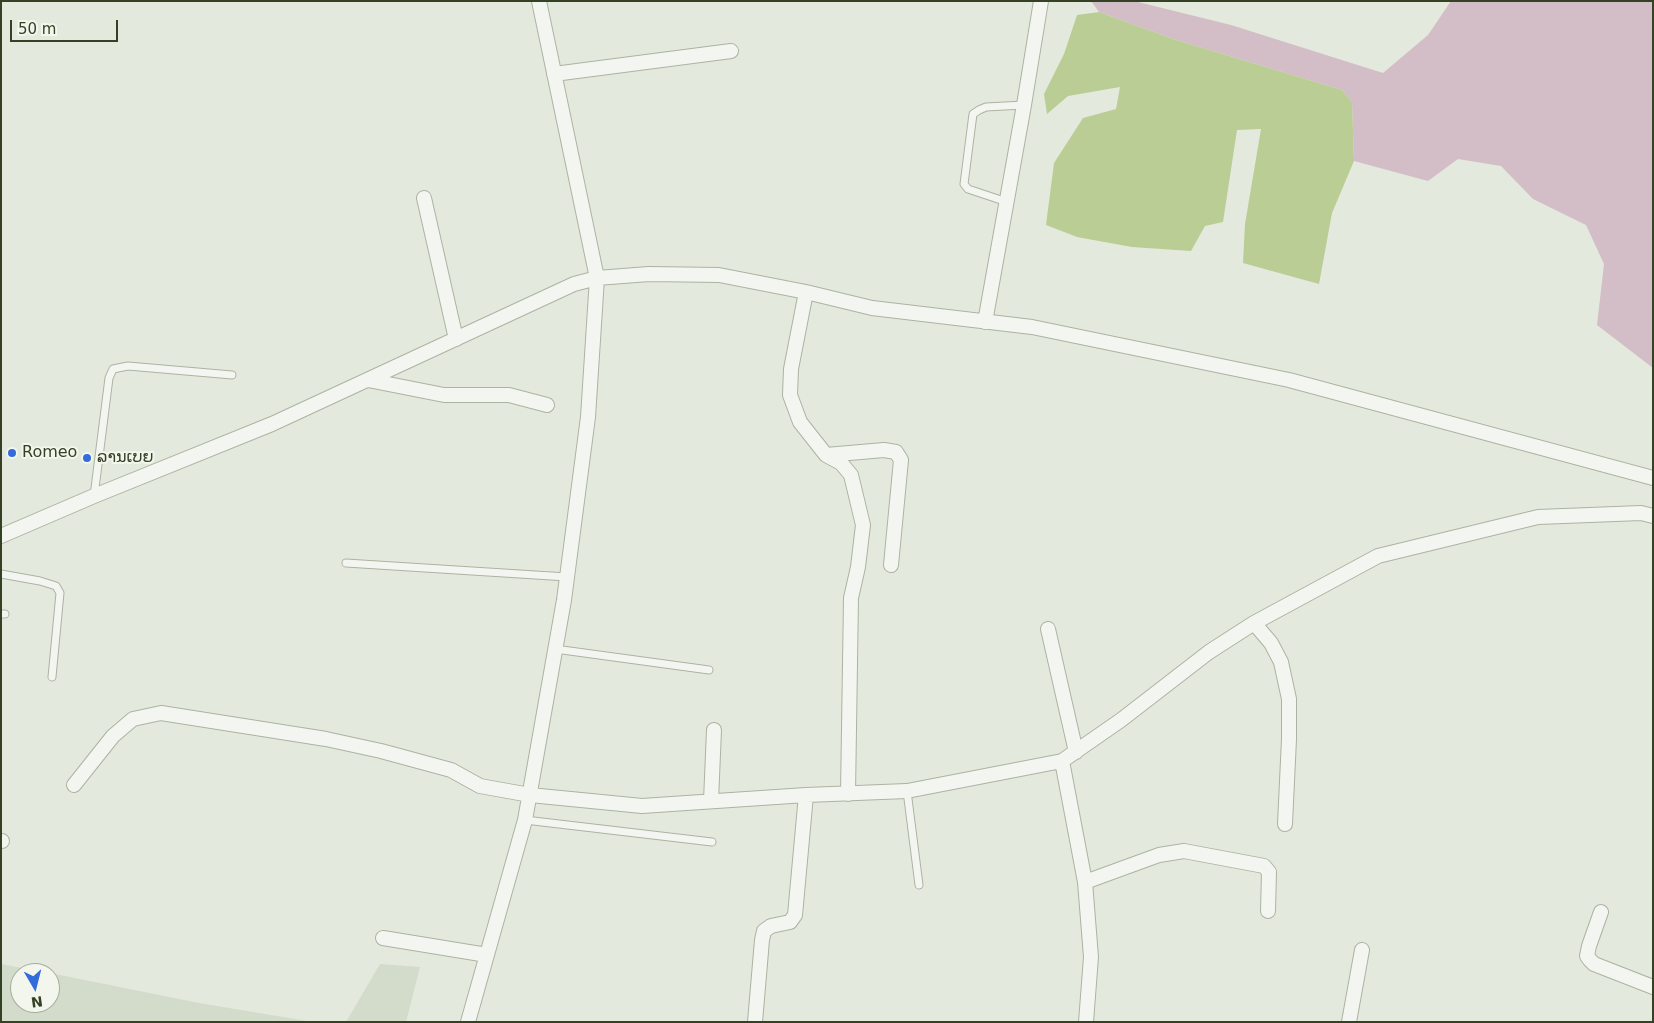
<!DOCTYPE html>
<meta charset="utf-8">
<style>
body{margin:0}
#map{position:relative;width:1654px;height:1023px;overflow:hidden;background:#e4e9dd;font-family:"DejaVu Sans",sans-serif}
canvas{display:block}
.frame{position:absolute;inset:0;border:2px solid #344125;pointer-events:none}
.north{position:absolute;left:10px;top:963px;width:50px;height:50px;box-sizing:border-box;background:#f2f6ec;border:1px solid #a6ae9c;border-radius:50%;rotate:172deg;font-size:14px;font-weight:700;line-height:20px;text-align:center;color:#344125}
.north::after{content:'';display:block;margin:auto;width:18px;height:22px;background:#346bdc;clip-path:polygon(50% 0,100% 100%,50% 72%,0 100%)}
.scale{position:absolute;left:10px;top:20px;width:108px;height:22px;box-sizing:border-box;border:2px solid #344125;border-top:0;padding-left:6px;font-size:15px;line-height:18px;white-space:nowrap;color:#344125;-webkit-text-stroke:4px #f2f6ec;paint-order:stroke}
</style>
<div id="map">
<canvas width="1654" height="1023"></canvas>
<div class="frame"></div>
<div class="north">N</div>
<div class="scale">50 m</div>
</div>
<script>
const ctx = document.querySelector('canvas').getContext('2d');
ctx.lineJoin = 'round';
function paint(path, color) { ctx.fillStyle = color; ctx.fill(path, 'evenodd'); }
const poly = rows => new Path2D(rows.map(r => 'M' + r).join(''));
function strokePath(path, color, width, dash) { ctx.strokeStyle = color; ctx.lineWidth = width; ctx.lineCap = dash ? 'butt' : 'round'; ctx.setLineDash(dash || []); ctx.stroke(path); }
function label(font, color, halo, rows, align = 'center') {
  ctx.font = font + ' "DejaVu Sans","Noto Sans Lao",sans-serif'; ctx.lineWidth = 4; ctx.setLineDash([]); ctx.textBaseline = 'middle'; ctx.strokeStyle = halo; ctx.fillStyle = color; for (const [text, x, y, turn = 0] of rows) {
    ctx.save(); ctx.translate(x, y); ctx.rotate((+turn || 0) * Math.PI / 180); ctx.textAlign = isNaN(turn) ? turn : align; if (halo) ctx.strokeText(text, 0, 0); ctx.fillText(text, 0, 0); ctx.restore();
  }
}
paint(poly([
 [1,964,48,973,20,973,20,1003,50,1003,50,973,199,1003,313,1022,1,1022],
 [380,964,420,967,406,1022,346,1022]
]), '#d3dbcb');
paint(poly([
 [1091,1,1134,1,1231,25,1383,73,1428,35,1451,1,1653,1,1653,368,1597,325,1604,264,1586,225,1533,199,1501,166,1458,159,1428,181,1354,161,1352,102,1342,90,1173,39,1099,12]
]), '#d3bdc7');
paint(poly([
 [1099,12,1173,39,1342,90,1352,102,1354,161,1332,213,1319,284,1243,263,1245,224,1261,129,1237,130,1223,222,1205,226,1191,251,1132,247,1077,237,1046,225,1054,163,1083,118,1116,109,1120,87,1068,96,1047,114,1044,94,1064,54,1077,15]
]), '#bacd94');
const lane = poly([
 [1007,202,968,189,964,184,973,114,979,110,986,107,1024,105],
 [94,496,109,378,113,369,128,366,232,375],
 [346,563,567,577],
 [1,574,40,581,56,586,60,593,52,677],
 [1,614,5,614],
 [555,649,709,670],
 [907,791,919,885],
 [525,820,712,842]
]);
const street = poly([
 [554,74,731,51],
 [424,198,456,339],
 [806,292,791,369,790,395,800,422,826,455,884,450,896,452,901,460,891,565],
 [985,322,1024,105,1041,1],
 [368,380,444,395,509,395,547,405],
 [826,455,841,463,851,475,863,525,858,567,851,598,848,794],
 [1,536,94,496,272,424,574,284,597,278,649,274,719,275,806,292,872,308,1032,327,1289,380,1653,478],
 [1254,623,1271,643,1281,662,1289,699,1289,739,1285,824],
 [1048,629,1076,752],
 [1062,761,1085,882,1091,957,1086,1022],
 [74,785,113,736,133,719,161,713,326,739,381,751,451,770,480,786,530,795,642,806,806,795,907,791,1062,761,1121,720,1209,652,1254,623,1378,556,1538,517,1641,513,1653,516],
 [711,801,714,730],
 [1,841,2,841],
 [1085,882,1159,855,1184,851,1264,866,1269,872,1268,911],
 [1601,912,1589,946,1587,956,1590,960,1594,964,1653,987],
 [383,938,487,955],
 [468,1022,525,820,564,600,588,417,597,278,539,1],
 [755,1022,762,940,764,931,771,926,790,922,795,915,806,795],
 [1349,1022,1362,950]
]);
strokePath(lane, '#acb3a2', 9);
strokePath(street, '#acb3a2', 16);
strokePath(lane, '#f3f6f0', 7);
strokePath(street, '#f3f6f0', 14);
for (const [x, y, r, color] of [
 [12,453,5,"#346bdc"],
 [87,458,5,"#346bdc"]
]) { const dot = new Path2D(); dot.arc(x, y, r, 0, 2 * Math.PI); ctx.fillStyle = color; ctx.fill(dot); strokePath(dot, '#f2f6ec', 2); }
label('16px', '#344125', '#f2f6ec', [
 ["Romeo",22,453],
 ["ລານເບຍ",97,458]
], 'left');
</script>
